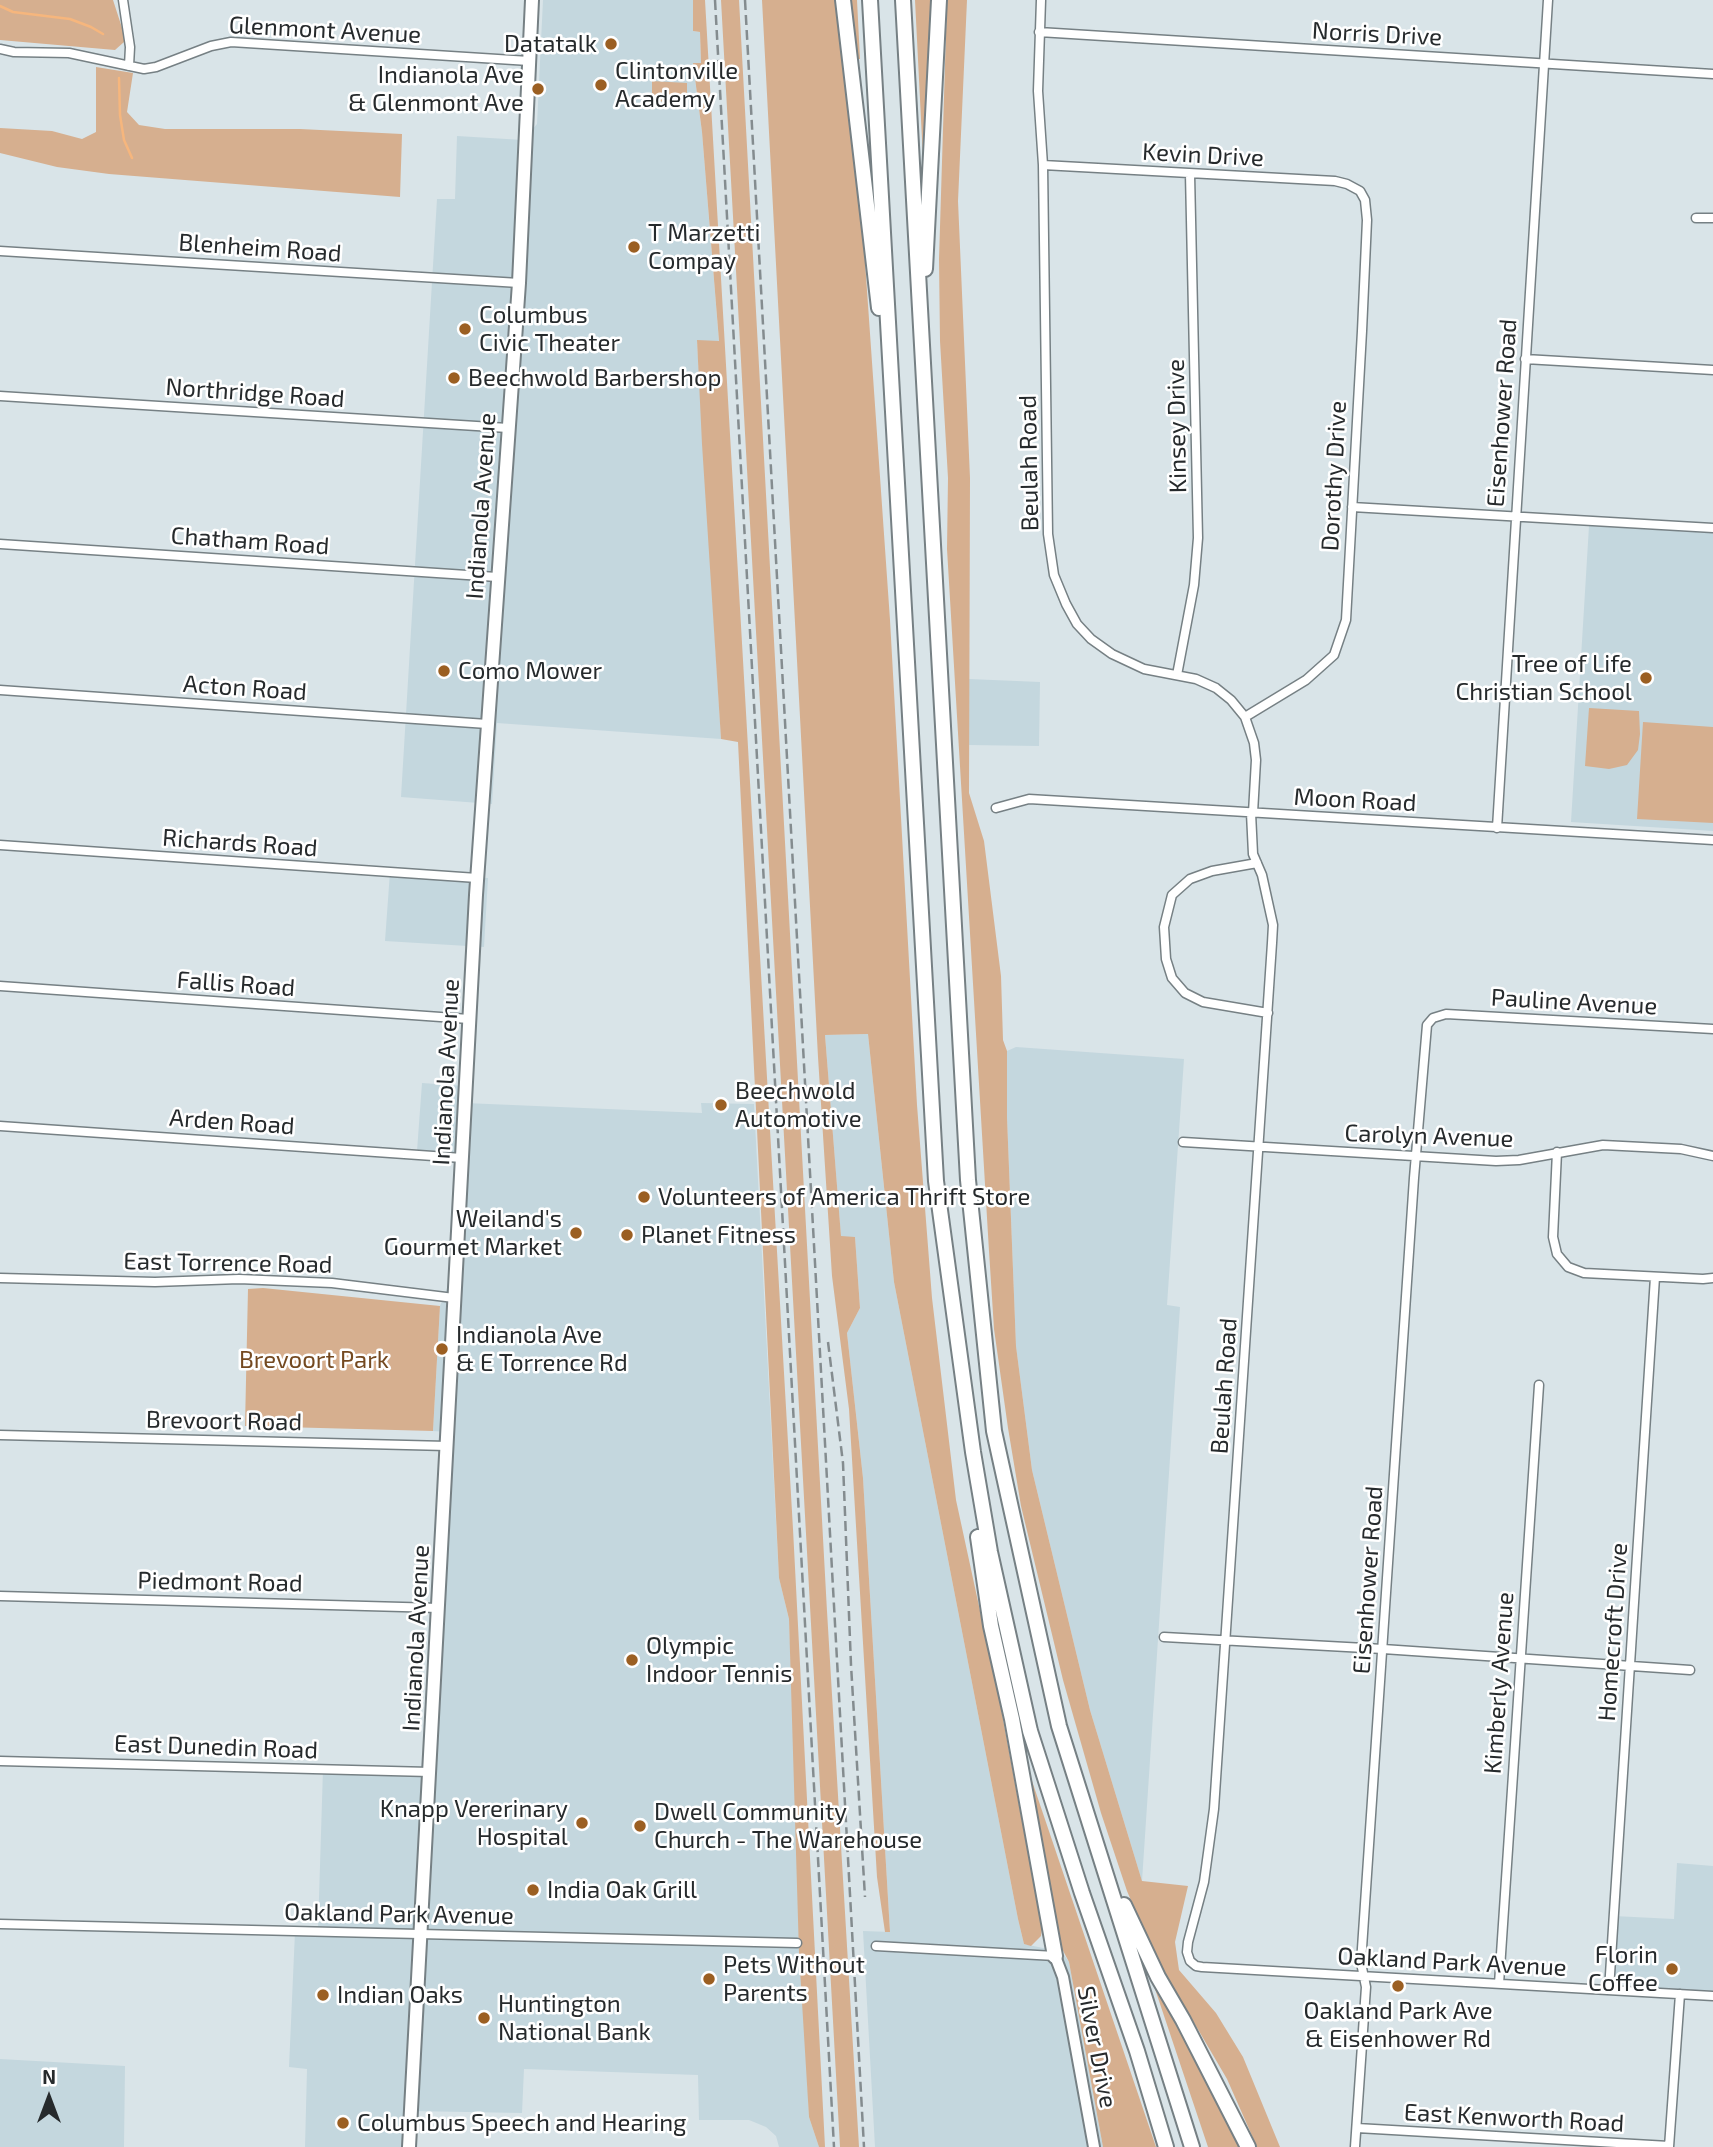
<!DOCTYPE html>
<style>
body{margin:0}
#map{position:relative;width:1713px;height:2147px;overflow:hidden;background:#d9e4e8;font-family:"Exo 2",sans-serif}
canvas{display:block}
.north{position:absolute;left:14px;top:2063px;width:70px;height:70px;-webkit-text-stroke:5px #fff;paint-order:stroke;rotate:0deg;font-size:19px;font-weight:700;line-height:28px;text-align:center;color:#262a2c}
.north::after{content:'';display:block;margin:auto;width:24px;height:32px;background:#262a2c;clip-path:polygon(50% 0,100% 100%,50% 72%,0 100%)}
</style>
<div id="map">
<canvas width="1713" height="2147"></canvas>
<div class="north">N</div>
</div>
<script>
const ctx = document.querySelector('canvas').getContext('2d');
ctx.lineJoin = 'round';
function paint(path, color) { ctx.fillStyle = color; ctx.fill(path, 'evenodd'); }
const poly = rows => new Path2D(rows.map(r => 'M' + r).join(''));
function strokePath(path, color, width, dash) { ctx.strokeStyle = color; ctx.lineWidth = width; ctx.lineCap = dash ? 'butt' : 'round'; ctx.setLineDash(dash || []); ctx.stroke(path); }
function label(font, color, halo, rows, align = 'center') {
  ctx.font = font + ' "Exo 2",sans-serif'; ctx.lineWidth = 5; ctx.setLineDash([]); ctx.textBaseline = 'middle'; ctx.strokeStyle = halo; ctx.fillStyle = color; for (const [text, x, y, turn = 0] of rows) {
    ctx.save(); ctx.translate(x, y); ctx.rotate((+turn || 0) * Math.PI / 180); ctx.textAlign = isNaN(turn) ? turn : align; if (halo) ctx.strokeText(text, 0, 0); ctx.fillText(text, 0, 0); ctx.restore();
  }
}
paint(poly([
 [543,0,693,0,693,31,700,32,701,63,693,64,702,132,719,342,697,341,721,739,497,723,492,804,401,797,437,199,455,199,457,136,523,140,537,124],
 [1589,526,1713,533,1713,831,1571,822],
 [969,679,1040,682,1039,746,969,745],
 [390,872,488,878,484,947,385,941],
 [868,1034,894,1282,1018,1919,1024,1944,1062,1952,1069,1962,1103,2147,875,2147,863,1931,890,1932,863,1478,847,1333,860,1308,855,1237,841,1237,825,1035],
 [1016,1047,1184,1059,1167,1305,1180,1307,1142,1881,1090,1710,1032,1470,1016,1346,1007,1117,1007,1051],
 [422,1083,464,1086,460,1155,417,1151],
 [465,1103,702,1113,701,1103,754,1104,779,1578,789,1619,809,2117,819,2147,779,2147,776,2136,766,2127,749,2120,699,2120,698,2075,524,2069,522,2113,412,2111,409,2147,305,2147,307,2069,289,2067,295,1932,318,1930,323,1769,430,1771,448,1432,433,1431,440,1306,456,1266],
 [1677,1863,1713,1866,1713,1995,1609,1989,1614,1916,1674,1919],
 [0,2059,125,2066,124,2147,0,2147]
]), '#c4d7de');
paint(poly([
 [0,0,113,0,124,34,124,42,115,50,0,40],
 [693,0,705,0,793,1529,825,2147,819,2147,809,2117,799,1953,789,1619,779,1578,738,742,721,739,702,444,697,340,719,341,702,132,693,63,701,63,700,32,693,31],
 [721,0,739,0,827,1611,859,2147,840,2147],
 [762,0,835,0,856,156,865,262,890,620,917,1105,932,1298,956,1500,1000,1703,1042,1929,1041,1936,1031,1946,1024,1944,1018,1919,894,1282,868,1034,825,1035,841,1236,855,1237,860,1308,847,1333,863,1478,890,1932,885,1932,877,1877,849,1409,832,1276,818,1057],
 [849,0,857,0,860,59,856,59],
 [915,0,933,0,927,159,923,159],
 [947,0,967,0,958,201,970,478,969,793,984,841,1001,976,1003,1040,1007,1051,1007,1117,1016,1346,1032,1470,1090,1710,1142,1881,1188,1886,1175,1942,1179,1970,1216,2013,1243,2057,1280,2147,1257,2147,1227,2079,1155,1956,1127,1891,1101,1813,1063,1680,1021,1506,1008,1428,994,1329,989,1251,947,549,948,478,940,341,939,259],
 [96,67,133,73,127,112,139,125,165,129,300,129,402,134,400,197,109,174,57,167,0,153,0,128,52,131,82,139,96,132],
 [652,81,687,83,687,103,652,101],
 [1589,708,1639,711,1640,734,1638,750,1627,765,1609,769,1585,766],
 [1643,722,1713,727,1713,823,1637,819],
 [263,1288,440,1306,433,1431,245,1426,248,1289],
 [1029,1781,1032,1781,1156,2147,1103,2147,1069,1962,1059,1943],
 [1154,1978,1243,2147,1208,2147,1152,1980]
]), '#d6af8f');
strokePath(poly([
 [0,6,13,12,70,19,91,27,103,34],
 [119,78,120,115,124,140,132,158]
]), '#f6b67d', 2.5);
const street = poly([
 [123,0,130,47,129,66],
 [1041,0,1038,91,1043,165,1048,534,1054,575,1066,604,1077,624,1091,639,1112,654,1144,669,1196,679,1216,688,1231,700,1245,717,1254,743,1256,760,1253,813],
 [1039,32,1713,74],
 [0,49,14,52,69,53,144,69,156,67,211,46,231,42,529,61],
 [1043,165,1335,181,1347,184,1360,191,1365,200,1367,220,1362,331,1346,620,1334,655,1306,680,1245,717],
 [1696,218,1713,218],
 [0,251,519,283],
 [1525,359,1713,370],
 [0,396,508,428],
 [1352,507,1713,528],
 [0,544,497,577],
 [1177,675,1194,585,1198,538,1190,174],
 [0,690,487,724],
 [996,808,1029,799,1713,840],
 [1251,813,1253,854,1262,875,1273,925,1272,943,1214,1809,1204,1882,1188,1942,1187,1952,1190,1961,1196,1966,1202,1967,1713,1996],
 [1497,828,1548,0],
 [0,845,477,878],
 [1257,863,1212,871,1190,879,1172,895,1164,927,1166,959,1172,978,1185,993,1203,1002,1268,1013],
 [0,986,469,1019],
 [0,1126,462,1158],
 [1183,1142,1496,1161,1519,1160,1603,1145,1681,1149,1713,1156],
 [1557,1152,1553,1237,1557,1254,1568,1267,1584,1273,1703,1279,1713,1278],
 [0,1278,155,1282,239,1279,332,1283,454,1298],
 [0,1435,447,1446],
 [0,1596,439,1608],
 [1164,1637,1383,1649,1690,1670],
 [0,1761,430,1772],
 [0,1924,797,1943],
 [876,1946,1055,1956],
 [1499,1984,1539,1385],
 [1609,1990,1655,1277],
 [1357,2128,1669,2146],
 [1355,2147,1366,1987,1361,1963,1414,1178,1427,1025,1433,1018,1446,1014,1713,1029],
 [1669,2147,1680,1994]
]);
const secondary = poly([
 [1055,1956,1063,1977,1094,2147]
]);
const primary = poly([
 [409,2147,476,895,519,283,532,0]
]);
const highway = poly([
 [843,0,879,308],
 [870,0,936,1181,973,1452,990,1552,1030,1731,1082,1893,1137,2051,1166,2147],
 [903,0,968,1180,994,1431,1059,1726,1192,2147],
 [925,269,939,0],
 [978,1537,991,1626,1012,1719,1055,1956],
 [1124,1905,1158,1977,1183,2020,1248,2147]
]);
strokePath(street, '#768084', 11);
strokePath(secondary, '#768084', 14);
strokePath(primary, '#768084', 16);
strokePath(highway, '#768084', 18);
strokePath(street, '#fff', 8);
strokePath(secondary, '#fff', 10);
strokePath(primary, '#fff', 12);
strokePath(highway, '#fff', 14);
strokePath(poly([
 [715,0,834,2147],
 [745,0,864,2147],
 [828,1342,843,1463,851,1665,865,1897]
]), '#848c8f', 2.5, [10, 5]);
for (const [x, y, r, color] of [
 [611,44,7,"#9b5f22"],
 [601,85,7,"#9b5f22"],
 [538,89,7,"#9b5f22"],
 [634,247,7,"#9b5f22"],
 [465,329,7,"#9b5f22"],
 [454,378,7,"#9b5f22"],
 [444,671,7,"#9b5f22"],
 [1646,678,7,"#9b5f22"],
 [721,1105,7,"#9b5f22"],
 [644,1197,7,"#9b5f22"],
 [576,1233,7,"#9b5f22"],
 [627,1235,7,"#9b5f22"],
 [442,1349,7,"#9b5f22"],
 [632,1660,7,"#9b5f22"],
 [582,1823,7,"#9b5f22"],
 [640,1826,7,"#9b5f22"],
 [533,1890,7,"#9b5f22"],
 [1672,1969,7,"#9b5f22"],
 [709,1979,7,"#9b5f22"],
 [1398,1986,7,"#9b5f22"],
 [323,1995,7,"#9b5f22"],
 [484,2018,7,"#9b5f22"],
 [343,2123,7,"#9b5f22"]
]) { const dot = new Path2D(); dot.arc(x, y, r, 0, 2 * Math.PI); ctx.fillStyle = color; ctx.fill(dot); strokePath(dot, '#fff', 2.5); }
label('24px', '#262a2c', '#fff', [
 ["Glenmont Avenue",325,30,3],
 ["Norris Drive",1377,34,3],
 ["Kevin Drive",1203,155,3],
 ["Blenheim Road",260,248,4],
 ["Northridge Road",255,393,4],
 ["Eisenhower Road",1502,413,-86],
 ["Kinsey Drive",1177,426,-91],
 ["Beulah Road",1029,463,-91],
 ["Dorothy Drive",1334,476,-87],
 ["Indianola Avenue",481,506,-86],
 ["Chatham Road",250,541,4],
 ["Acton Road",245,688,4],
 ["Moon Road",1355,800,3],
 ["Richards Road",240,843,4],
 ["Fallis Road",236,984,4],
 ["Pauline Avenue",1574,1002,3],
 ["Indianola Avenue",446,1072,-87],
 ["Arden Road",232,1122,4],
 ["Carolyn Avenue",1429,1136,2],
 ["East Torrence Road",228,1263,1],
 ["Beulah Road",1224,1386,-86],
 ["Brevoort Road",224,1421,1],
 ["Eisenhower Road",1368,1580,-86],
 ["Piedmont Road",220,1582,1],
 ["Homecroft Drive",1613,1632,-86],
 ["Indianola Avenue",416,1638,-87],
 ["Kimberly Avenue",1499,1683,-86],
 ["East Dunedin Road",216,1747,2],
 ["Oakland Park Avenue",399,1914,1],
 ["Oakland Park Avenue",1452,1962,3],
 ["Silver Drive",1097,2047,79],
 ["East Kenworth Road",1514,2118,3]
]);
label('24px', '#262a2c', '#fff', [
 ["Datatalk",597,44,"right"],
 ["Clintonville",615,71],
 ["Academy",615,99],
 ["Indianola Ave",524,75,"right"],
 ["& Glenmont Ave",524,103,"right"],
 ["T Marzetti",648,233],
 ["Compay",648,261],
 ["Columbus",479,315],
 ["Civic Theater",479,343],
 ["Beechwold Barbershop",468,378],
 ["Tree of Life",1632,664,"right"],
 ["Christian School",1632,692,"right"],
 ["Como Mower",458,671],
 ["Beechwold",735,1091],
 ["Automotive",735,1119],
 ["Volunteers of America Thrift Store",658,1197],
 ["Weiland's",562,1219,"right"],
 ["Gourmet Market",562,1247,"right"],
 ["Planet Fitness",641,1235],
 ["Indianola Ave",456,1335],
 ["& E Torrence Rd",456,1363],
 ["Olympic",646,1646],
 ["Indoor Tennis",646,1674],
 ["Knapp Vererinary",568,1809,"right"],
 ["Hospital",568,1837,"right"],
 ["Dwell Community",654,1812],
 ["Church - The Warehouse",654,1840],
 ["India Oak Grill",547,1890],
 ["Florin",1658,1955,"right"],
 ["Coffee",1658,1983,"right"],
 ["Pets Without",723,1965],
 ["Parents",723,1993],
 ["Indian Oaks",337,1995],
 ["Huntington",498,2004],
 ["National Bank",498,2032],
 ["Oakland Park Ave",1398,2011,"center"],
 ["& Eisenhower Rd",1398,2039,"center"],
 ["Columbus Speech and Hearing",357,2123]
], 'left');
label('24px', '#744920', '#fff', [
 ["Brevoort Park",314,1360]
]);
</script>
